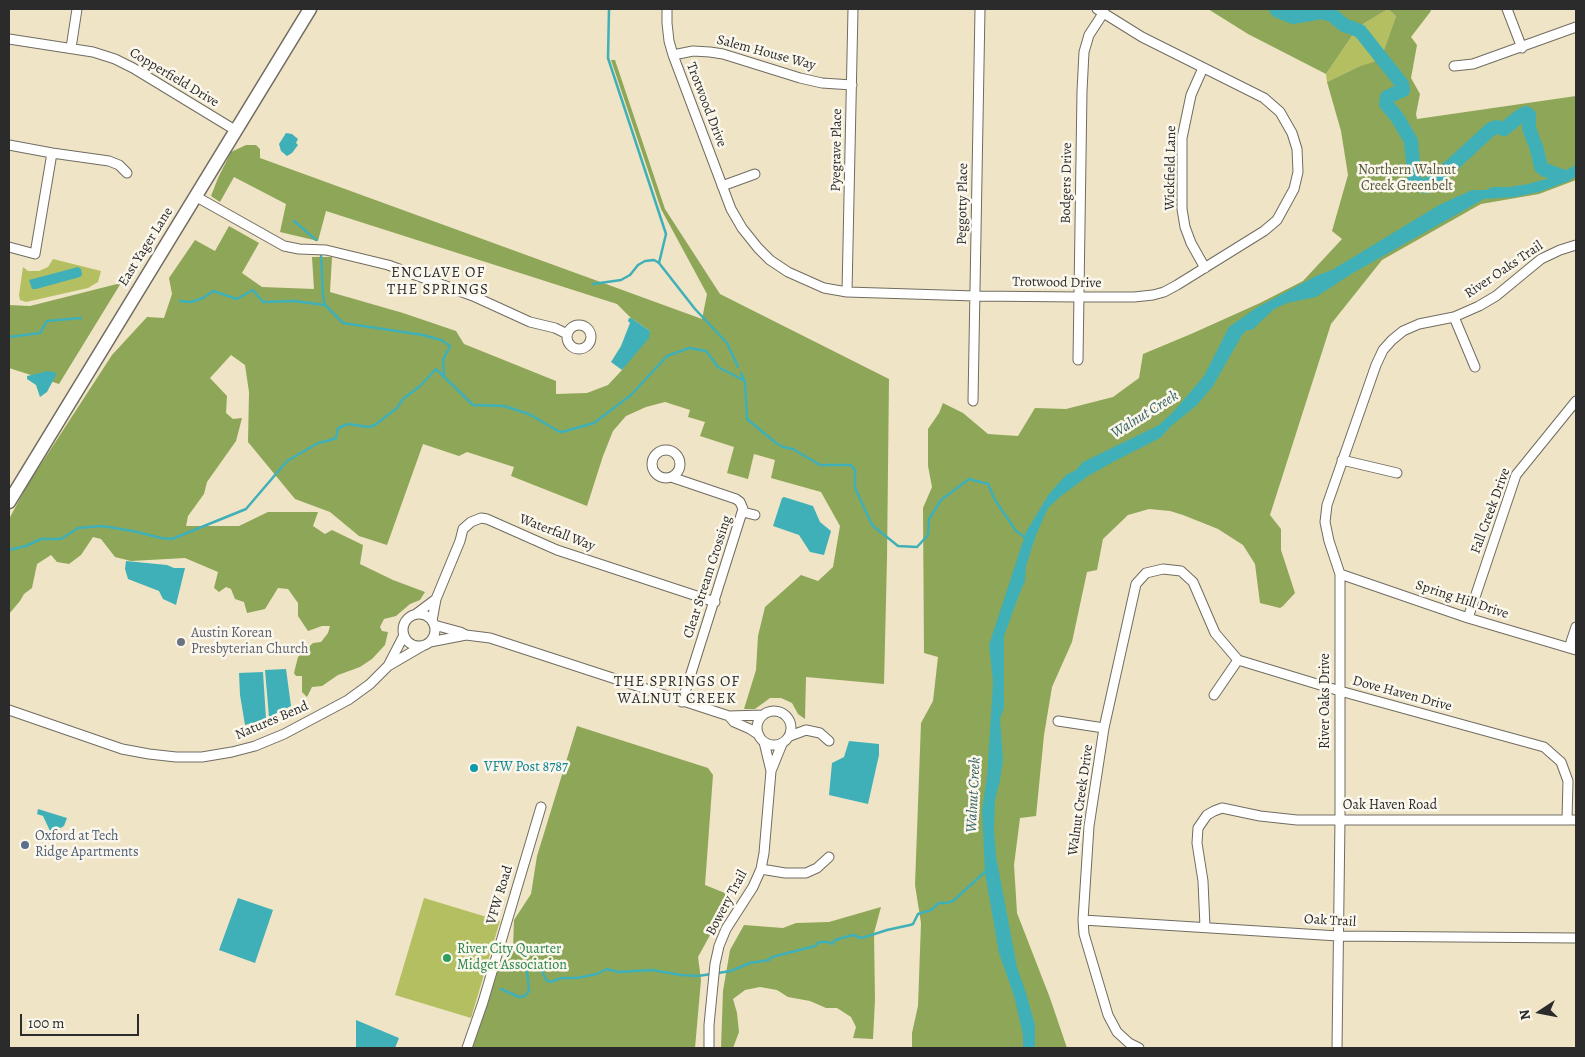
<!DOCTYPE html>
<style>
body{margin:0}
#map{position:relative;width:1585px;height:1057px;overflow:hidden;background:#efe4c6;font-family:Alegreya,serif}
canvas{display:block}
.frame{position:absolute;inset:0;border:10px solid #2b2b2b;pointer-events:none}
.north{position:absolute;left:1515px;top:987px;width:50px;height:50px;-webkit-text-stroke:4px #fbf7ec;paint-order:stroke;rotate:259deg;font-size:14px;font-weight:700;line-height:20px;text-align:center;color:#2b2b2b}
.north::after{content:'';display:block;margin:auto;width:18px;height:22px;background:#2b2b2b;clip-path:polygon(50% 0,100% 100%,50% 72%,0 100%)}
.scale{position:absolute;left:20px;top:1014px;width:119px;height:22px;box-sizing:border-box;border:2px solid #2b2b2b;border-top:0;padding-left:6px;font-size:15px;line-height:18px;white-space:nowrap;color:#2b2b2b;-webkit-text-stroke:4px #fbf7ec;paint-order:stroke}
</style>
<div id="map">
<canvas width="1585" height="1057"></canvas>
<div class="frame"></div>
<div class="north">N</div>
<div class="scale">100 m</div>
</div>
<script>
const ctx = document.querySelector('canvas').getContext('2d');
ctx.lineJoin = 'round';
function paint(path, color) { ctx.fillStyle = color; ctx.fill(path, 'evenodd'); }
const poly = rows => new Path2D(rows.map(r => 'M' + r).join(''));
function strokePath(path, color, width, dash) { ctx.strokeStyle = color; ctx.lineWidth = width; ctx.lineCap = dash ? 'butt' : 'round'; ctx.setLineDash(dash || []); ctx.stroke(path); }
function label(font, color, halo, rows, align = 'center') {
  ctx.font = font + ' Alegreya,serif'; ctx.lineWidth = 5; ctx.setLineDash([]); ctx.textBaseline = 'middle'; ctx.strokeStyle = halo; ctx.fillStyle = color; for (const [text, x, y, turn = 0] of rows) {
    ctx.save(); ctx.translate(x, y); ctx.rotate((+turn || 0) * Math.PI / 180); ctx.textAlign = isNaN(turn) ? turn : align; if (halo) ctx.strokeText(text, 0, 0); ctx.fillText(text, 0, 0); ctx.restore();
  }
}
paint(poly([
 [1388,9,1396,16,1384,50,1374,63,1360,66,1327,82,1326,74,1358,27],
 [53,259,101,271,98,282,88,288,26,302,20,300,19,295,23,267,28,271,39,271,48,267],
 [424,898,500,921,471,1018,395,995]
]), '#b3bf61');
paint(poly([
 [1208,9,1430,9,1431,11,1411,37,1417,45,1411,78,1420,94,1416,114,1417,119,1576,96,1576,180,1539,194,1481,204,1382,260,1331,324,1270,515,1281,529,1281,550,1295,593,1283,606,1280,608,1260,603,1255,564,1243,545,1218,529,1183,515,1170,511,1149,509,1128,515,1103,539,1097,570,1087,572,1072,642,1052,687,1044,735,1036,816,1020,818,1014,865,1017,913,1050,998,1067,1048,912,1048,912,1033,918,1006,921,923,915,885,921,723,933,701,938,657,924,653,923,508,932,487,928,466,928,429,939,413,943,403,963,413,988,434,1018,436,1035,408,1066,409,1113,397,1139,378,1143,354,1191,334,1260,303,1303,281,1342,239,1332,231,1348,175,1341,131,1327,82,1360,66,1374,62,1384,50,1396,16,1388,9,1358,27,1326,74,1248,34],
 [611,60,615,60,665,209,720,294,889,379,887,559,884,684,806,677,805,719,798,714,792,703,781,698,770,698,755,709,744,709,756,670,758,636,765,607,801,575,818,581,833,567,840,526,821,492,771,478,775,460,754,454,748,479,727,473,734,447,700,436,705,422,688,417,690,410,665,402,646,407,626,416,613,431,603,456,587,506,511,476,514,467,467,452,459,456,423,444,387,545,359,536,330,512,295,499,248,442,249,392,245,365,231,355,210,378,227,396,226,413,233,419,242,418,236,441,207,482,204,494,188,516,186,526,239,526,268,512,318,512,313,526,325,534,332,530,363,545,360,564,393,580,425,592,420,600,410,604,396,616,384,619,380,627,382,631,388,632,385,645,372,659,360,667,338,675,322,686,312,687,307,697,302,692,302,676,296,676,294,673,298,657,313,643,321,642,328,633,330,626,322,626,308,631,298,616,298,603,288,589,278,588,265,609,247,613,244,602,235,599,231,589,226,587,219,592,214,588,218,572,185,558,131,561,115,557,101,539,93,537,81,555,69,564,57,562,51,555,37,564,32,588,24,594,20,601,9,614,9,519,28,484,112,355,147,317,164,318,172,294,169,278,195,240,215,251,229,226,259,243,242,273,262,287,314,289,312,257,332,257,330,292,403,313,456,331,464,344,556,381,556,394,587,393,608,385,622,370,650,331,631,318,617,304,326,211,318,241,280,232,286,204,234,177,220,202,211,196,218,178,231,152,246,145,256,145,260,149,260,158,702,319,707,294,661,209],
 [121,283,59,384,9,368,9,305,30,306],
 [577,726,708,768,713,775,705,885,725,893,730,905,714,917,715,926,698,957,701,980,695,1048,473,1048,472,1047,498,970,513,949,514,920,531,894,537,856],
 [881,907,874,933,875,1000,873,1039,853,1038,856,1027,851,1017,837,1008,826,1008,810,1001,788,997,777,990,760,987,745,990,733,999,737,1013,739,1032,733,1048,721,1048,723,991,730,950,744,925,783,928,796,923,829,922]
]), '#8ea657');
paint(poly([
 [286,133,292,134,298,139,296,143,298,145,292,153,287,156,281,151,279,144],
 [1576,165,1576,176,1569,181,1539,192,1515,197,1484,199,1353,273,1316,297,1287,303,1274,309,1252,330,1247,330,1242,335,1213,386,1197,405,1171,426,1160,438,1113,462,1088,476,1061,496,1048,508,1036,535,1026,566,1025,581,1019,595,1004,636,1004,708,1000,718,1003,760,1000,780,995,800,994,829,996,856,1017,967,1026,993,1035,1025,1035,1048,1023,1048,1023,1035,1014,996,999,953,985,873,982,811,987,777,993,682,989,645,1026,532,1049,494,1066,475,1076,470,1083,462,1159,425,1174,411,1204,376,1229,327,1256,308,1316,276,1332,270,1439,205,1472,190,1485,190,1493,187,1509,187,1528,184,1550,178],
 [78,267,81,269,82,275,80,277,36,289,32,289,29,280],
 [629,318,631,318,650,331,649,338,622,370,611,362,621,346,630,323,628,321],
 [48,371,57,373,47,392,40,397,36,385,27,379,27,376],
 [784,497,813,506,820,522,831,531,824,555,810,552,799,535,773,526,782,498],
 [126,561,167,565,174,568,185,568,176,605,163,599,159,591,128,579,125,569],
 [286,669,291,706,269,717,265,670],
 [263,672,266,719,245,725,240,695,239,673],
 [849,741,879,744,879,755,868,804,829,795,832,763,844,757],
 [38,809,67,818,64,826,51,833,43,816,37,814],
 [238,898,273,910,255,963,219,950],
 [356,1020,399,1038,395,1048,356,1048]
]), '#40b0b8');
strokePath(poly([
 [609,9,608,58,666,234,659,263],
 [294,221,316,240],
 [321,255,323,296,325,305],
 [593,284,621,280,630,275,638,265,645,261,654,260,659,263,695,309,727,343,738,367],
 [180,301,191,302,203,298,213,291,237,299,253,290,263,302,294,301,325,305,343,323,423,335,441,340,450,346,443,360,444,375],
 [9,337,40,333,47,321,81,318],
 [741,373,744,380],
 [9,550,26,546,41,539,61,539,78,528,102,526,133,531,161,538,172,539,246,509,287,461,318,443,327,441,336,438,338,428,348,424,369,427,375,425,397,408,403,399,420,386,436,369,473,405,504,406,529,414,558,431,562,432,594,423,631,395,667,356,689,348,706,351,718,367,745,381,747,419,776,443,783,447,793,449,820,465,851,465,855,470,855,488,872,525,898,546,917,547,928,535,929,519,941,500,969,479,988,484,995,500,1016,531,1026,538],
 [501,989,519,997,525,996,529,991,527,971,529,965,534,962,539,964,546,980,550,982,562,978,577,978,597,974,607,969,618,972,652,970,681,975,698,976,731,971,750,963,769,960,772,957,815,946,819,942,828,942,832,944,835,940,853,935,862,938,887,930,910,925,913,924,918,914,931,910,939,903,946,903,953,901,987,870]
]), '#40b0b8', 2.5);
strokePath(poly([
 [1276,9,1278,11,1293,17,1322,12,1332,15,1344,25,1360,31,1402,84,1403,90,1387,97,1386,104,1397,117,1411,141,1415,184,1426,186,1452,165,1491,129,1496,127,1504,129,1520,116,1526,113,1529,115,1529,128,1534,142],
 [1536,146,1541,167,1545,170,1562,176]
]), '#40b0b8', 14);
const street = poly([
 [667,9,667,23,669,41,673,55,731,209,742,228,758,248,770,260,788,272,824,288,847,292,975,296,1079,297,1134,297,1153,295,1164,292,1177,285,1264,231,1277,220,1294,189,1298,172,1297,149,1292,133,1280,112,1264,98,1142,37,1097,9],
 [1507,9,1522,48],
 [9,39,93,52,115,59,133,68,235,130],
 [71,48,77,9],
 [673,55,693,51,710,52,723,54,800,78,822,83,852,85],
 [1454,66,1473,64,1576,27],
 [1203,68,1191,95,1182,138,1182,209,1185,227,1191,243,1205,268],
 [9,145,52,153,109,161,119,165,127,173],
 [722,186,755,174],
 [195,196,284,246,299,249,326,250,388,265,473,296,530,322,555,328,567,334],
 [9,247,35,254,52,153],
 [847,292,853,9],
 [1454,317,1475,367],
 '567 337a12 12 0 1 1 24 0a12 12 0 1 1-24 0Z',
 [1078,360,1082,91,1084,52,1089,35,1104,12],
 [973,401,980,9],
 '652 464a14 14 0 1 1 28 0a14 14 0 1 1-28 0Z',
 [1342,460,1397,473],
 [671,477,736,499,740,502,743,509,682,702],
 [743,512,755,515],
 [1340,574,1468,618,1576,650],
 [416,614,436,599],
 '403 630a16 16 0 1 1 32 0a16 16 0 1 1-32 0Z',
 [1468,618,1516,475,1576,401],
 [432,621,436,599,460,541,463,529,471,522,481,518,487,519,557,550,715,602],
 [434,625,460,632,466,635,490,638,729,716,763,715],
 [430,642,466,635],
 [1569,648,1576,627],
 [388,666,404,635],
 [1214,695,1238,660],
 [9,710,122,749,149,754,176,757,202,757,232,752,255,746,284,734,348,700,370,684,388,666,424,645],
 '757 728a17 17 0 1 1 34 0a17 17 0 1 1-34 0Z',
 [729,716,734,722,750,729,759,735],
 [1058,721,1104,728],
 [790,736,806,730,820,733,829,741],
 [771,771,782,744],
 [761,869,785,873,806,873,817,868,829,857],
 [1083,920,1338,936,1576,938],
 [1205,927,1203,881,1197,843,1198,828,1207,815,1214,811,1222,808,1260,816,1297,820,1576,820],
 [467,1048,483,1002,541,807],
 [709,1048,709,1025,715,964,719,946,726,929,753,887,761,869,764,853,771,771,764,742],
 [1139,1048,1129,1043,1117,1032,1108,1015,1084,934,1083,920,1089,826,1104,728,1136,584,1146,573,1163,569,1181,571,1193,582,1215,633,1238,660,1340,691,1544,747,1561,762,1568,781,1567,820],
 [1337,1048,1340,819,1340,574,1329,541,1325,522,1327,505,1376,365,1383,350,1392,340,1403,331,1419,324,1454,317,1479,306,1496,296,1541,259,1560,250,1576,245]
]);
const secondary = poly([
 [9,502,310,9]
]);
strokePath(street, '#706c61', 11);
strokePath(secondary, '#706c61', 15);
strokePath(street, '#fff', 9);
strokePath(secondary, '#fff', 12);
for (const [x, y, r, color] of [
 [181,642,5,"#6b7280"],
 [474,768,5,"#0f9aa8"],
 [25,845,5,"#5c6f8a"],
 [447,958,5,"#2e9e5b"]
]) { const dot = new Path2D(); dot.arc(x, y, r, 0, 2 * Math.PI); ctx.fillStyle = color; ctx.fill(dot); strokePath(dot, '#fbf7ec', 2); }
label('14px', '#2b2b2b', '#fbf7ec', [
 ["Salem House Way",766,53,15],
 ["Copperfield Drive",174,78,31],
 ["Trotwood Drive",706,105,69],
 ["Pyegrave Place",837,150,-89],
 ["Wickfield Lane",1171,168,-89],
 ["Bodgers Drive",1067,183,-89],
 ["Peggotty Place",963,204,-89],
 ["East Yager Lane",146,247,-58],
 ["River Oaks Trail",1504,270,-34],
 ["Trotwood Drive",1057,283,1],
 ["Fall Creek Drive",1491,511,-70],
 ["Waterfall Way",557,533,21],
 ["Clear Stream Crossing",708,577,-72],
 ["Spring Hill Drive",1462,600,18],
 ["Dove Haven Drive",1402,694,15],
 ["River Oaks Drive",1326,701,-90],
 ["Natures Bend",272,721,-23],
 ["Walnut Creek Drive",1081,800,-82],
 ["Oak Haven Road",1390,806],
 ["VFW Road",500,895,-73],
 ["Bowery Trail",727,903,-62],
 ["Oak Trail",1330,921,3]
]);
label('14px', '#54573b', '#fbf7ec', [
 ["Northern Walnut",1407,171],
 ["Creek Greenbelt",1407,187]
]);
label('14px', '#5b616d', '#fbf7ec', [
 ["Austin Korean",191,634],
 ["Presbyterian Church",191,650]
], 'left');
label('14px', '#0d838f', '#fbf7ec', [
 ["VFW Post 8787",484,768]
], 'left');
label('14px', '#4e5e75', '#fbf7ec', [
 ["Oxford at Tech",35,837],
 ["Ridge Apartments",35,853]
], 'left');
label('14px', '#27864d', '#fbf7ec', [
 ["River City Quarter",457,950],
 ["Midget Association",457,966]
], 'left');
ctx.letterSpacing = '1px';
label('15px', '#2b2b2b', '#fbf7ec', [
 ["ENCLAVE OF",438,273],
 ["THE SPRINGS",438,290],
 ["THE SPRINGS OF",677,682],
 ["WALNUT CREEK",677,699]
]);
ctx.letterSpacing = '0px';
label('italic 15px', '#336063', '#fbf7ec', [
 ["Walnut Creek",1145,415,-32],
 ["Walnut Creek",974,795,-87]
]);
</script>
